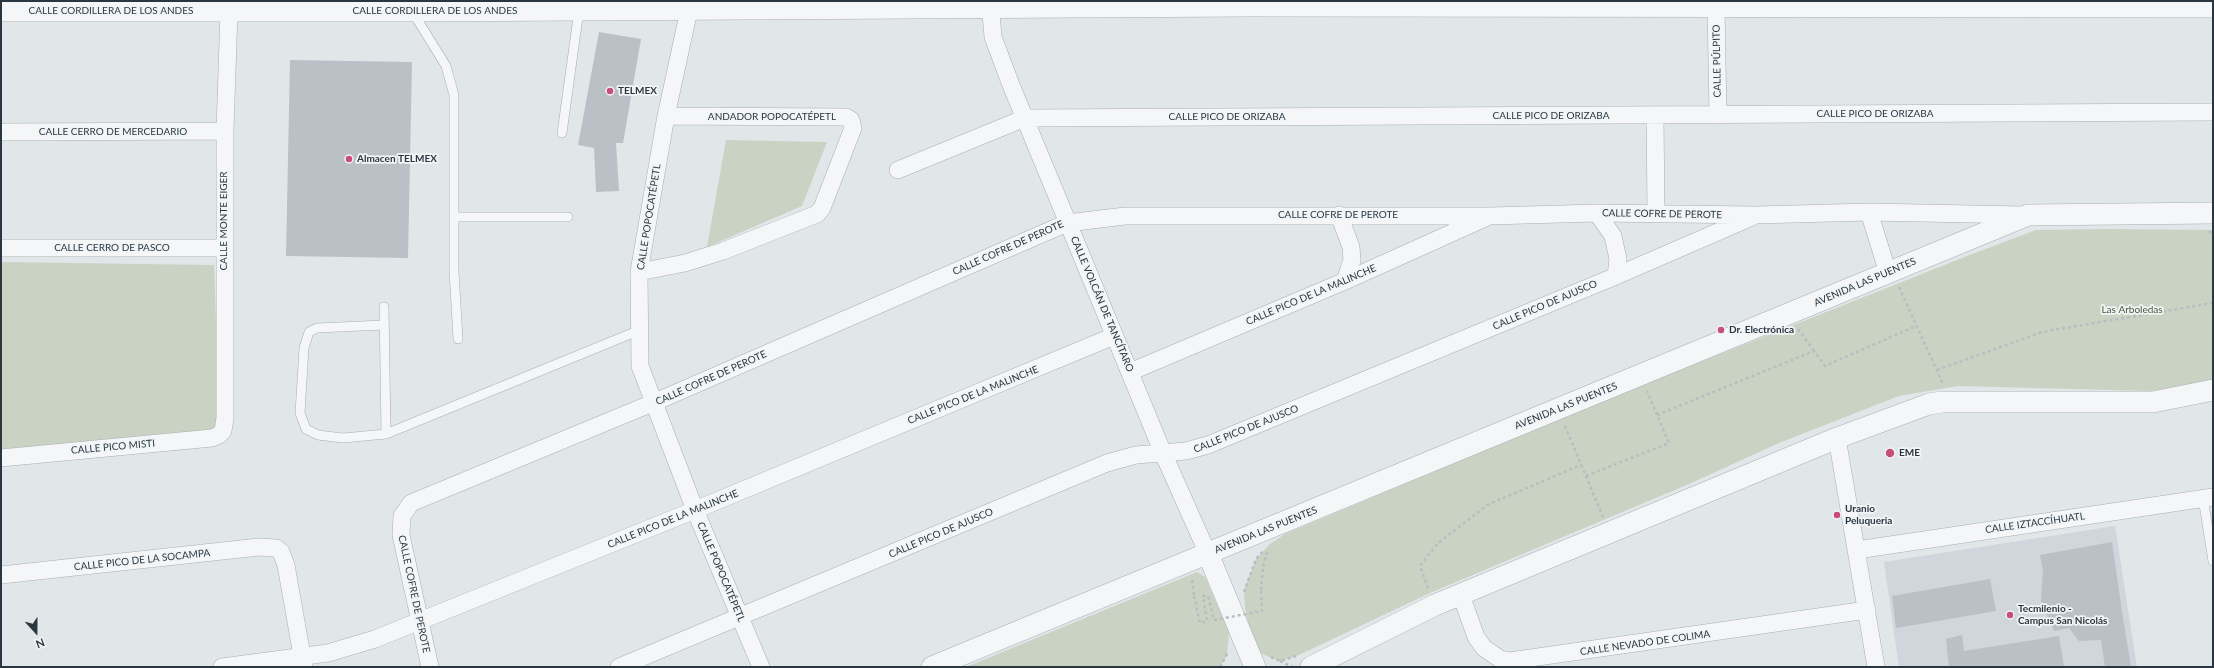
<!DOCTYPE html>
<meta charset="utf-8">
<style>
body{margin:0}
#map{position:relative;width:2214px;height:668px;overflow:hidden;background:#e1e6e9;font-family:Lato,sans-serif}
canvas{display:block}
.frame{position:absolute;inset:0;border:2px solid #2b3740;pointer-events:none}
.north{position:absolute;left:16px;top:612px;width:40px;height:40px;-webkit-text-stroke:3px #f1f5f7;paint-order:stroke;rotate:159deg;font-size:11px;font-weight:700;line-height:16px;text-align:center;color:#2b3740}
.north::after{content:'';display:block;margin:auto;width:14px;height:18px;background:#2b3740;clip-path:polygon(50% 0,100% 100%,50% 72%,0 100%)}
</style>
<div id="map">
<canvas width="2214" height="668"></canvas>
<div class="frame"></div>
<div class="north">N</div>
</div>
<script>
const ctx = document.querySelector('canvas').getContext('2d');
ctx.lineJoin = 'round';
function paint(path, color) { ctx.fillStyle = color; ctx.fill(path, 'evenodd'); }
const poly = rows => new Path2D(rows.map(r => 'M' + r).join(''));
function strokePath(path, color, width, dash) { ctx.strokeStyle = color; ctx.lineWidth = width; ctx.lineCap = dash ? 'butt' : 'round'; ctx.setLineDash(dash || []); ctx.stroke(path); }
function label(font, color, halo, rows, align = 'center') {
  ctx.font = font + ' Lato,sans-serif'; ctx.lineWidth = 3.5; ctx.setLineDash([]); ctx.textBaseline = 'middle'; ctx.strokeStyle = halo; ctx.fillStyle = color; for (const [text, x, y, turn = 0] of rows) {
    ctx.save(); ctx.translate(x, y); ctx.rotate((+turn || 0) * Math.PI / 180); ctx.textAlign = isNaN(turn) ? turn : align; if (halo) ctx.strokeText(text, 0, 0); ctx.fillText(text, 0, 0); ctx.restore();
  }
}
paint(poly([
 [2115,526,2137,667,1899,667,1884,562]
]), '#d0d6db');
paint(poly([
 [726,140,827,142,802,206,707,247],
 [2105,229,2213,230,2213,381,2149,391,1958,386,1899,396,1779,443,1689,484,1430,593,1299,655,1280,661,1262,654,1251,637,1245,608,1244,590,1256,559,1270,544,1285,534,1625,392,1967,256,2036,230],
 [1,262,214,265,220,429,1,454],
 [1197,572,1205,577,1229,632,1227,655,1220,667,966,667]
]), '#cad3c3');
paint(poly([
 [599,32,641,39,623,143,616,143,619,191,596,192,594,148,578,145],
 [290,60,412,62,408,258,286,256],
 [2112,542,2123,618,2131,667,2105,667,2101,640,2079,641,2069,628,2054,631,2041,601,2043,570,2040,555],
 [1990,579,1996,611,1896,628,1892,596],
 [1962,635,1964,651,2059,636,2064,667,1949,667,1946,639]
]), '#b9c0c6');
const service = poly([
 [412,11,446,66,454,95,454,271,458,339],
 [562,133,579,10],
 [455,217,568,217],
 [384,307,386,434,640,330],
 [384,325,317,328,309,332,304,348,300,413,306,429,318,435,343,438,386,434],
 [2203,498,2213,561]
]);
const minor = poly([
 [990,1,993,37,1011,85,1163,453,1208,554],
 [1716,7,1718,115],
 [689,10,666,116,639,272,640,366,695,510,761,667],
 [1655,116,1656,213],
 [1,132,225,131],
 [898,170,1025,118,2213,112],
 [1869,212,1888,273],
 [1597,213,1613,236,1618,259,1616,276],
 [1339,215,1351,247,1352,260,1345,281],
 [1,248,224,248],
 [639,272,685,263,723,251,817,214,822,208,853,128,851,120,846,117,666,116],
 [1130,372,1345,281,1485,218],
 [1837,438,1876,667],
 [1,458,212,438,219,435,223,431,225,418,225,131,229,11],
 [1857,550,2213,497],
 [1,575,259,547,276,548,281,552,286,565,304,667],
 [1461,595,1476,637,1484,648,1500,659,1510,661,1867,610],
 [222,667,328,653,375,639,695,510,1114,336],
 [430,667,401,535,402,516,411,503,655,402,1067,223,1125,216,1490,216,1597,213,1756,215,1869,212,2024,215],
 [619,667,1107,463,1136,455,1186,451,1208,445,1616,276,1752,217]
]);
const tertiary = poly([
 [1,11,412,11,1251,6,2213,7],
 [1208,554,1255,667],
 [932,667,2028,215,2213,213],
 [1311,667,1435,605,1837,438,1929,404,1942,402,2153,402,2213,390]
]);
strokePath(service, '#a7aeb3', 10);
strokePath(minor, '#a7aeb3', 18);
strokePath(tertiary, '#a7aeb3', 22);
strokePath(poly([
 [2209,231,2213,235],
 [1899,287,1943,384],
 [1798,329,1814,351],
 [1937,370,2042,332,2213,303],
 [1657,415,1814,351,1825,366,1916,326],
 [1565,426,1603,517],
 [1586,476,1669,443,1647,391],
 [1192,580,1194,596],
 [1428,588,1420,566,1438,543,1489,504,1581,465],
 [1261,590,1263,567,1268,549],
 [1244,592,1256,559,1264,550],
 [1271,657,1280,661,1296,656],
 [1280,661,1293,667],
 [1220,667,1228,652]
]), '#b8bdc1', 2.5, [3, 3]);
strokePath(service, '#f4f6f8', 9);
strokePath(minor, '#f4f6f8', 17);
strokePath(tertiary, '#f4f6f8', 21);
strokePath(poly([
 [1194,596,1200,623,1207,621,1203,596,1208,596,1214,620,1262,611,1261,590]
]), '#b8bdc1', 2.5, [3, 3]);
for (const [x, y, r, color] of [
 [610,91,4,"#c74e79"],
 [349,159,4,"#c74e79"],
 [1721,330,4,"#c74e79"],
 [1890,453,5,"#c74e79"],
 [1837,515,4,"#c74e79"],
 [2010,615,4,"#c74e79"]
]) { const dot = new Path2D(); dot.arc(x, y, r, 0, 2 * Math.PI); ctx.fillStyle = color; ctx.fill(dot); strokePath(dot, '#f1f5f7', 1.5); }
label('10px', '#2b3740', '#f1f5f7', [
 ["CALLE CORDILLERA DE LOS ANDES",111,11],
 ["CALLE CORDILLERA DE LOS ANDES",435,11],
 ["CALLE PÚLPITO",1717,61,-91],
 ["CALLE PICO DE ORIZABA",1875,114],
 ["CALLE PICO DE ORIZABA",1551,116],
 ["ANDADOR POPOCATÉPETL",772,117],
 ["CALLE PICO DE ORIZABA",1227,117],
 ["CALLE CERRO DE MERCEDARIO",113,132],
 ["CALLE COFRE DE PEROTE",1662,214,1],
 ["CALLE COFRE DE PEROTE",1338,215],
 ["CALLE POPOCATÉPETL",649,217,-81],
 ["CALLE MONTE EIGER",224,221,-90],
 ["CALLE CERRO DE PASCO",112,248],
 ["CALLE COFRE DE PEROTE",1008,248,-24],
 ["AVENIDA LAS PUENTES",1865,282,-23],
 ["CALLE PICO DE LA MALINCHE",1311,295,-23],
 ["CALLE VOLCÁN DE TANCÍTARO",1102,304,67],
 ["CALLE PICO DE AJUSCO",1545,305,-23],
 ["CALLE COFRE DE PEROTE",711,378,-24],
 ["CALLE PICO DE LA MALINCHE",973,395,-22],
 ["AVENIDA LAS PUENTES",1566,406,-22],
 ["CALLE PICO DE AJUSCO",1246,429,-22],
 ["CALLE PICO MISTI",113,447,-5],
 ["CALLE PICO DE LA MALINCHE",673,519,-22],
 ["CALLE IZTACCÍHUATL",2035,523,-8],
 ["AVENIDA LAS PUENTES",1266,530,-22],
 ["CALLE PICO DE AJUSCO",941,533,-23],
 ["CALLE PICO DE LA SOCAMPA",142,560,-6],
 ["CALLE POPOCATÉPETL",721,572,67],
 ["CALLE COFRE DE PEROTE",414,594,78],
 ["CALLE NEVADO DE COLIMA",1645,643,-8]
]);
label('bold 10px', '#2b3740', '#f1f5f7', [
 ["TELMEX",618,91],
 ["Almacen TELMEX",357,159],
 ["Dr. Electrónica",1729,330],
 ["EME",1899,453],
 ["Uranio",1845,509],
 ["Peluqueria",1845,521],
 ["Tecmilenio -",2018,609],
 ["Campus San Nicolás",2018,621]
], 'left');
label('10px', '#465b39', '#f1f5f7', [
 ["Las Arboledas",2132,310]
]);
</script>
